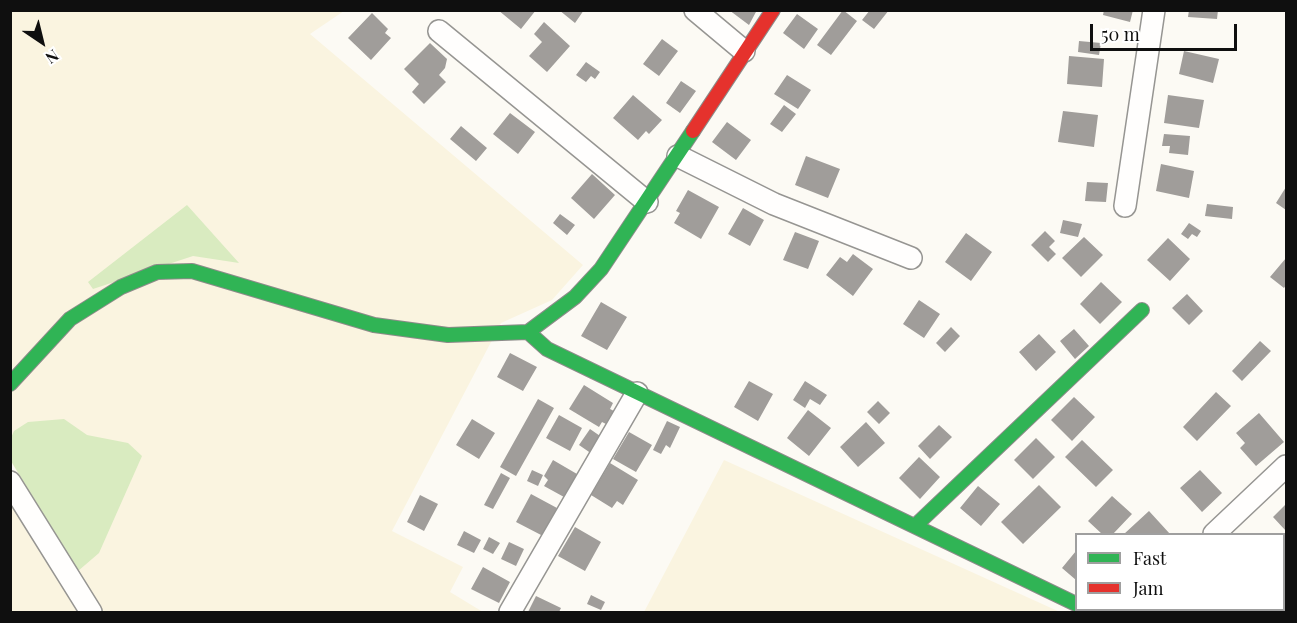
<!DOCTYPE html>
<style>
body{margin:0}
#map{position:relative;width:1297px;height:623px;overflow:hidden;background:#fcfaf4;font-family:"Playfair Display",serif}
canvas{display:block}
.frame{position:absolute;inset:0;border:12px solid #0f0f0f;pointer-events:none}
.legend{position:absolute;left:1075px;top:533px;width:210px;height:78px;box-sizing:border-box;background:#fff;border:2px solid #9f9f9f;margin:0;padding:8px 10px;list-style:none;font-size:18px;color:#0f0f0f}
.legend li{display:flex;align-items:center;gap:12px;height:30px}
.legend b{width:30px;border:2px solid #9f9f9f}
.north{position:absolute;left:12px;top:12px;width:60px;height:60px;-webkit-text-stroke:4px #fff;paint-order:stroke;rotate:145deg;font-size:16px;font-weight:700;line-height:24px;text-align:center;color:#0f0f0f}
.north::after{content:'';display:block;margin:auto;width:21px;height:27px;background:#0f0f0f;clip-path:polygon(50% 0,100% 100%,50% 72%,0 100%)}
.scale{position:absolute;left:1090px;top:24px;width:147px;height:27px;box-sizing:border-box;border:3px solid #0f0f0f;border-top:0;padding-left:8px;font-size:18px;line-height:21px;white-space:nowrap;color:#0f0f0f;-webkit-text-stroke:4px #fff;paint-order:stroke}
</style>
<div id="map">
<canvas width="1297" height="623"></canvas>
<div class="frame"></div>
<ul class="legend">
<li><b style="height:8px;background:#30b455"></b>Fast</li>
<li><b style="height:8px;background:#e5322d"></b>Jam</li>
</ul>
<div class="north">N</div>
<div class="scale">50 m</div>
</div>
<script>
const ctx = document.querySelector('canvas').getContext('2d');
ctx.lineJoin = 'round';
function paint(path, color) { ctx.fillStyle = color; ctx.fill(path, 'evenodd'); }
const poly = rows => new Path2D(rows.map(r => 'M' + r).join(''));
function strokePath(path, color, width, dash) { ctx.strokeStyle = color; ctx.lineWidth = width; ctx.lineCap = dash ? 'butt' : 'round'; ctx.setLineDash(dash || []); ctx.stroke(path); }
paint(poly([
 [11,11,344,11,310,34,583,265,552,300,501,323,392,531,463,567,450,592,483,612,103,612,11,462],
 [724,460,1060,612,644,612],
 [11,502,78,612,11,612]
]), '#faf4e0');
paint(poly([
 [187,205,239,263,193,256,93,289,88,282],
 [64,419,87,435,128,443,142,456,99,553,78,571,11,461,10,440,14,431,28,422]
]), '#d9ebc0');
paint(poly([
 [498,10,536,10,521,29],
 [559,10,584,10,575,23],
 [729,10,757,10,749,25],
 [843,10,857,21,831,55,817,45],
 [870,10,889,10,874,29,862,20],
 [1104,10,1133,10,1130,22,1103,15],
 [1189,10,1218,10,1217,19,1188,17],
 [372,13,388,29,385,33,391,38,371,60,348,38],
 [797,14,818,29,804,49,783,33],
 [544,22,570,46,547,72,529,56,542,42,534,34],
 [662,39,678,51,659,76,643,64],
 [1079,41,1101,43,1099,55,1078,52],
 [430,43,447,59,445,68,439,75,446,82,424,104,412,92,419,84,404,69],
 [1184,51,1219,59,1213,83,1179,74],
 [1069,56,1104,59,1102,87,1067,84],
 [586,62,600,72,595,79,591,76,586,82,576,75],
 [787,75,811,90,798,109,774,94],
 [681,81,696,91,680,113,666,103],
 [633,95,662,120,649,134,646,131,638,140,613,118],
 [1168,95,1204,100,1199,128,1164,123],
 [784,105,796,114,782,132,770,124],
 [1063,111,1098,115,1094,147,1058,142],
 [510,113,535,132,518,154,493,134],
 [727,122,751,140,736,160,712,142],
 [461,126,487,148,476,161,450,139],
 [1164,134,1190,136,1188,155,1169,153,1170,146,1162,146],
 [806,156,840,169,828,198,795,185],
 [1161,164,1194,171,1189,198,1156,191],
 [592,174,615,195,594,219,571,198],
 [1087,182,1108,183,1106,202,1085,201],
 [1286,187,1286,210,1276,203],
 [688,190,719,207,701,239,674,223,680,213,676,211],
 [1207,204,1233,207,1232,219,1205,216],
 [743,208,764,220,750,246,728,234],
 [560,214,575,225,567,235,553,223],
 [1063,220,1082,224,1078,237,1060,233],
 [1189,223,1201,231,1197,237,1192,234,1188,239,1181,234],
 [1045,231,1055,241,1049,247,1056,254,1048,262,1031,245],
 [795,232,819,241,808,269,783,260],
 [966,233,992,252,971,281,945,262],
 [1084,237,1103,255,1081,277,1062,258],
 [1168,238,1190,259,1170,281,1147,260],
 [853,254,873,269,853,296,826,275,840,257,847,262],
 [1286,258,1286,285,1284,288,1270,277],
 [1101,282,1122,302,1100,324,1080,304],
 [1187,294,1203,311,1189,325,1172,308],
 [919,300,940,314,924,338,903,324],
 [601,302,627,317,607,350,581,336],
 [951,327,960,336,945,352,936,343],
 [1074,329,1089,346,1075,359,1060,341],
 [1039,334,1056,352,1036,371,1019,352],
 [1260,341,1271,351,1242,381,1232,371],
 [510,353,537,367,523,391,497,377],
 [749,381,773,394,758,421,734,407],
 [805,381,827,395,820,405,810,399,805,408,793,400],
 [584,385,613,403,610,409,614,411,606,424,602,422,599,427,569,409],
 [1216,392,1231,406,1197,441,1183,427],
 [1074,397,1095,417,1072,441,1051,420],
 [538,399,554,408,516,476,500,467],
 [878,401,890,413,879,424,867,412],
 [808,410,831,428,809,456,787,438],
 [1259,413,1284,442,1256,466,1240,448,1245,443,1236,433],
 [559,415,582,428,570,451,546,438],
 [472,419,495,433,479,459,456,445],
 [667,421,680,427,670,448,666,445,661,454,653,450],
 [866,422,885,443,858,467,840,447],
 [939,425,952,437,930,459,918,446],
 [590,429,603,438,592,454,579,445],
 [629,432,652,445,636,472,613,459],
 [1036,438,1055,457,1033,479,1014,460],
 [1082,440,1113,470,1096,487,1065,457],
 [919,457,940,477,920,499,899,478],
 [553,460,577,474,564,497,544,486,548,480,544,476],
 [610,463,638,480,623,505,617,501,612,508,591,495],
 [532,470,543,475,538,486,527,481],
 [1200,470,1222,493,1202,512,1180,488],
 [501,473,510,478,493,509,484,505],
 [1039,485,1061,507,1023,544,1001,522],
 [978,486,1000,504,981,526,960,508],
 [531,494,557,508,543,536,516,522],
 [420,495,438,504,424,531,407,522],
 [1112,496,1132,514,1113,534,1102,534,1088,521],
 [1286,504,1286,531,1273,517],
 [1149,511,1170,534,1124,534],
 [575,527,601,542,585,571,558,556],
 [464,531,481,540,474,553,457,545],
 [489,537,500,543,493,554,483,549],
 [509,542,524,549,516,566,501,559],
 [1076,551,1076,580,1062,568],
 [483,567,510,582,499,603,471,589],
 [591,595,605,602,601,610,587,604],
 [536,596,561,608,559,612,528,612],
 [1185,610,1221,610,1225,612,1188,612],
 [1250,610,1272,610,1270,612,1253,612]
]), '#a09d9a');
const street = poly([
 [695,10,744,51],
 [439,31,647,202],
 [678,156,774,204,911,258],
 [1125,206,1154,10],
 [10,482,91,612],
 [1214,534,1286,466],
 [510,612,637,393],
 [1132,612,1135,610]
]);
const fast = poly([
 [528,332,547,349,1076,604],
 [10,384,70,319,121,287,157,272,192,271,374,325,448,335,528,332,575,297,601,269,693,131],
 [916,525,1142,310]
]);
const jam = poly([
 [693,131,773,10]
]);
strokePath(street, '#969592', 24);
strokePath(fast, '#8c8b89', 16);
strokePath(jam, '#8c8b89', 16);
strokePath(street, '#fffefd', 21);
strokePath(fast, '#30b455', 14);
strokePath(jam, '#e5322d', 14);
</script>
